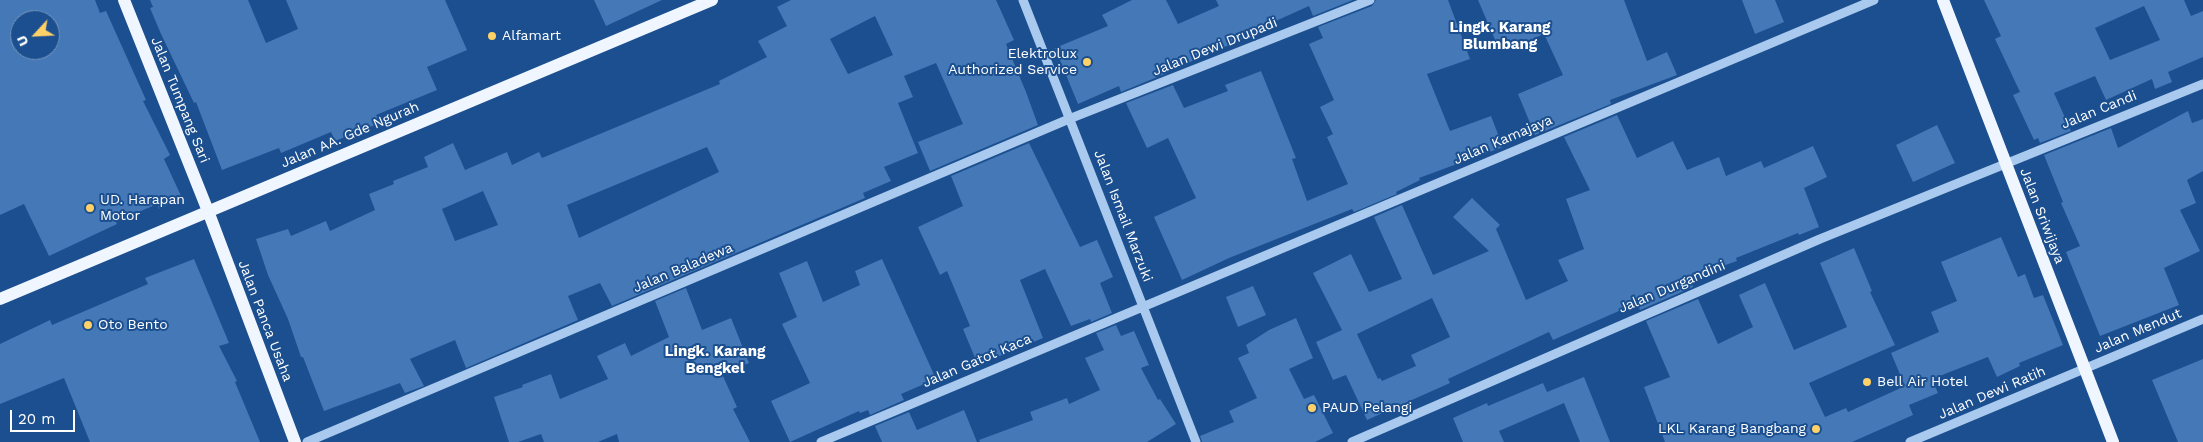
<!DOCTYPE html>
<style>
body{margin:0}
#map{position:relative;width:2203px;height:442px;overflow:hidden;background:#1b4f8f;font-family:"Work Sans",sans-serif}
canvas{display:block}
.north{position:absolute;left:10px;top:10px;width:50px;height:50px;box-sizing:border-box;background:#1b4f8f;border:1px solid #7695bc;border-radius:50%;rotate:245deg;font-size:14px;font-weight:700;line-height:20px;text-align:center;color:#fff}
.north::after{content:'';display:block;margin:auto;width:18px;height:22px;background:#ffd166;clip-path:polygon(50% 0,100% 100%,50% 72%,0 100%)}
.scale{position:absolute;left:10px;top:410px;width:65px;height:22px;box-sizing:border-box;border:2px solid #fff;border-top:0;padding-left:6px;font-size:15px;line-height:18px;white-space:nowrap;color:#fff;-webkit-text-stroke:4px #1b4f8f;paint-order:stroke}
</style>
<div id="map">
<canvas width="2203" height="442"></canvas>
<div class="north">U</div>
<div class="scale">20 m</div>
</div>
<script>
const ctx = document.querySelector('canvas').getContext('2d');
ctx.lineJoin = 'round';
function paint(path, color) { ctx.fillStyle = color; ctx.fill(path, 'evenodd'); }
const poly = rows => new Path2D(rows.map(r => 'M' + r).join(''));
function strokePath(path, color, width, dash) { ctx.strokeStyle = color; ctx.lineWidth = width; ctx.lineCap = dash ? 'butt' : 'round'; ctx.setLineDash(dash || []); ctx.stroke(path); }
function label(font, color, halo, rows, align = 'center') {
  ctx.font = font + ' "Work Sans",sans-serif'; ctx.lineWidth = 4; ctx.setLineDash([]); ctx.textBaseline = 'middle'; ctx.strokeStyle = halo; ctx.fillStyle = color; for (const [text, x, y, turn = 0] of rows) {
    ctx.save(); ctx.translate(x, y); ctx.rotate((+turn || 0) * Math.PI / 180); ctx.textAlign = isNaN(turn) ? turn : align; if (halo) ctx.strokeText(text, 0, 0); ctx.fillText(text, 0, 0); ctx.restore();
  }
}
paint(poly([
 [0,0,95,0,100,13,106,11,146,100,143,101,170,155,164,159,182,198,159,209,157,204,116,222,117,224,49,256,24,204,0,215],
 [20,20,50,20,50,50,20,50],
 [150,0,248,0,266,43,298,29,286,0,445,0,467,50,427,67,437,90,376,115,380,123,335,141,331,132,281,153,279,148,222,170,196,102,194,103,161,34,150,8,153,7],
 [594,0,662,0,606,26],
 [791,0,996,0,1014,40,1006,44,1026,92,1038,125,930,171,918,142,963,124,936,63,904,76,913,97,898,103,918,153,884,167,891,181,863,193,865,198,612,306,600,283,568,296,578,320,466,368,455,340,410,359,424,386,405,393,400,383,324,411,303,357,301,357,288,319,268,275,256,239,288,229,291,236,326,221,330,231,375,210,369,194,394,184,393,181,428,167,424,157,453,143,465,170,507,152,512,165,539,152,542,158,720,84,719,81,767,57,758,41,787,26,777,7],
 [875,16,893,55,848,74,830,39],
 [707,147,719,172,579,238,567,205],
 [483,191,498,225,455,241,442,209],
 [1132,0,1166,0,1178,24,1219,6,1216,0,1353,0,1313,16,1309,6,1258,29,1259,32,1167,72,1167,73,1121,92,1119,86,1078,104,1055,48,1108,26,1102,15],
 [1376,0,1448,0,1470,59,1427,74,1450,131,1491,116,1503,147,1419,178,1420,180,1396,192,1397,194,1354,212,1352,209,1229,258,1182,280,1154,217,1196,198,1168,138,1147,148,1126,103,1173,85,1184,108,1228,91,1225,85,1261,71,1296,158,1292,159,1307,201,1348,184,1327,137,1333,134,1320,107,1334,100,1309,44,1323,38,1318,27,1372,6],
 [1478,0,1624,0,1647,61,1667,52,1677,75,1610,100,1611,104,1535,135,1518,94,1563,75,1544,34,1508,49,1507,46,1499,49],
 [1742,0,1775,0,1784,22,1755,34],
 [1984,0,2184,0,2191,16,2203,11,2203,57,2168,72,2172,82,2155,89,2152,79,2106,100,2095,76,2054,93,2071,131,2040,143,2038,138,2034,140,2013,95,2020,92,1995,39,2001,36],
 [2144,6,2160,40,2110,60,2095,28],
 [2188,111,2192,123,2203,119,2203,171,2187,180,2196,203,2180,210,2200,251,2164,268,2179,305,2100,336,2066,252,2080,246,2061,203,2063,202,2044,155,2111,128,2118,148],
 [1617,115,1637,158,1673,141,1687,170,1719,157,1726,176,1761,161,1764,168,1813,146,1827,177,1804,188,1819,227,1799,235,1798,233,1736,258,1737,261,1691,277,1693,287,1640,310,1637,303,1553,340,1549,332,1448,379,1450,383,1367,420,1346,375,1333,380,1316,342,1342,330,1313,273,1351,254,1369,292,1402,279,1374,217,1402,205,1433,275,1489,251,1453,217,1472,198,1500,225,1496,229,1526,300,1568,281,1558,260,1584,249,1566,199,1590,190,1564,137],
 [1432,298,1450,337,1411,355,1416,366,1382,381,1380,378,1378,379,1357,334],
 [1937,125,1955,163,1913,182,1896,145],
 [1029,143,1080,247,1097,240,1113,277,1100,283,1112,313,1091,322,1090,319,1071,326,1045,269,1020,280,1043,338,978,365,963,329,970,326,947,271,940,275,918,227,963,206,951,176],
 [2001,237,2018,277,2025,274,2034,298,2043,295,2063,345,2019,363,2020,366,1997,377,1988,357,1932,379,1938,393,1909,405,1913,415,1852,442,1665,442,1644,387,1670,377,1646,321,1698,299,1718,344,1753,327,1739,295,1765,283,1794,350,1847,327,1820,263,1854,248,1872,291,1870,292,1895,345,1809,383,1825,417,1846,408,1848,412,1905,386,1891,353,1939,332,1931,312,1957,301,1941,262],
 [194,259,229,343,219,346,237,381,235,382,260,442,90,442,64,378,0,404,0,344,50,320,52,325,148,284,145,278],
 [882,259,936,379,901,394,904,400,870,415,868,410,860,413,859,411,790,442,771,401,810,383,782,324,797,317,779,273,807,261,823,302,860,285,855,271],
 [1253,286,1266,315,1238,327,1226,297],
 [686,288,702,330,731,318,749,363,722,374,737,407,733,409,750,442,619,442,617,434,598,442,544,442,541,434,518,442,509,442,494,397,523,387,522,385,551,374,560,399,608,379,597,356,625,343,631,356,669,337,655,301],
 [1296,318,1313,358,1289,369,1304,399,1314,395,1333,433,1315,442,1202,442,1200,436,1234,422,1229,411,1257,398,1238,358,1249,353,1246,345,1269,330],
 [1116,325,1121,336,1134,331,1149,365,1141,368,1158,400,1160,399,1176,424,1147,442,980,442,979,440,1033,420,1030,412,1067,398,1069,404,1100,390,1085,358,1104,350,1096,333],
 [2203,359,2203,442,2178,442,2152,380],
 [1584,377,1610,442,1580,442,1564,403,1499,431,1504,442,1463,442,1453,418,1487,403,1488,406,1543,383,1547,392],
 [964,410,977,442,882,442,875,426,909,412,917,430]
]), '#4478b7');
strokePath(poly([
 [1023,0,1196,442],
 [307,442,1069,119,1370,0],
 [821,442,1874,0],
 [1352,442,1820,239,2203,84],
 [1910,442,2203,319]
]), '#a9c9ee', 9);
strokePath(poly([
 [124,0,208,211,295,442],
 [1943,0,2113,442],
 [0,299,712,0]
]), '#f0f6ff', 12);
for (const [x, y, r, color] of [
 [492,36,5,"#ffd166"],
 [1087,62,5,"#ffd166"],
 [90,208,5,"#ffd166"],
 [88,325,5,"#ffd166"],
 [1867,382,5,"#ffd166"],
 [1312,408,5,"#ffd166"],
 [1816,429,5,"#ffd166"]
]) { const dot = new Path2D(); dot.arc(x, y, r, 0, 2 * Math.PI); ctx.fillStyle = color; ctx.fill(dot); strokePath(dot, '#1b4f8f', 2); }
label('14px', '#fff', '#1b4f8f', [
 ["Alfamart",502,36],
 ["Elektrolux",1077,54,"right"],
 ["Authorized Service",1077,70,"right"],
 ["UD. Harapan",100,200],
 ["Motor",100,216],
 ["Oto Bento",98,325],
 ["Bell Air Hotel",1877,382],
 ["PAUD Pelangi",1322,408],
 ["LKL Karang Bangbang",1806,429,"right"]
], 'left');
label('14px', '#fff', '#1b4f8f', [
 ["Jalan Dewi Drupadi",1215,47,-22],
 ["Jalan Tumpang Sari",180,100,68],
 ["Jalan Candi",2099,110,-22],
 ["Jalan AA. Gde Ngurah",350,135,-23],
 ["Jalan Kamajaya",1503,140,-23],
 ["Jalan Ismail Marzuki",1123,216,69],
 ["Jalan Sriwijaya",2042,216,69],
 ["Jalan Baladewa",683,268,-23],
 ["Jalan Durgandini",1672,287,-23],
 ["Jalan Panca Usaha",265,321,69],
 ["Jalan Mendut",2138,331,-23],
 ["Jalan Gatot Kaca",977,361,-23],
 ["Jalan Dewi Ratih",1992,393,-23]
]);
label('bold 15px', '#fff', '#1b4f8f', [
 ["Lingk. Karang",1500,28],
 ["Blumbang",1500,45],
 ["Lingk. Karang",715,352],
 ["Bengkel",715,369]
]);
</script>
